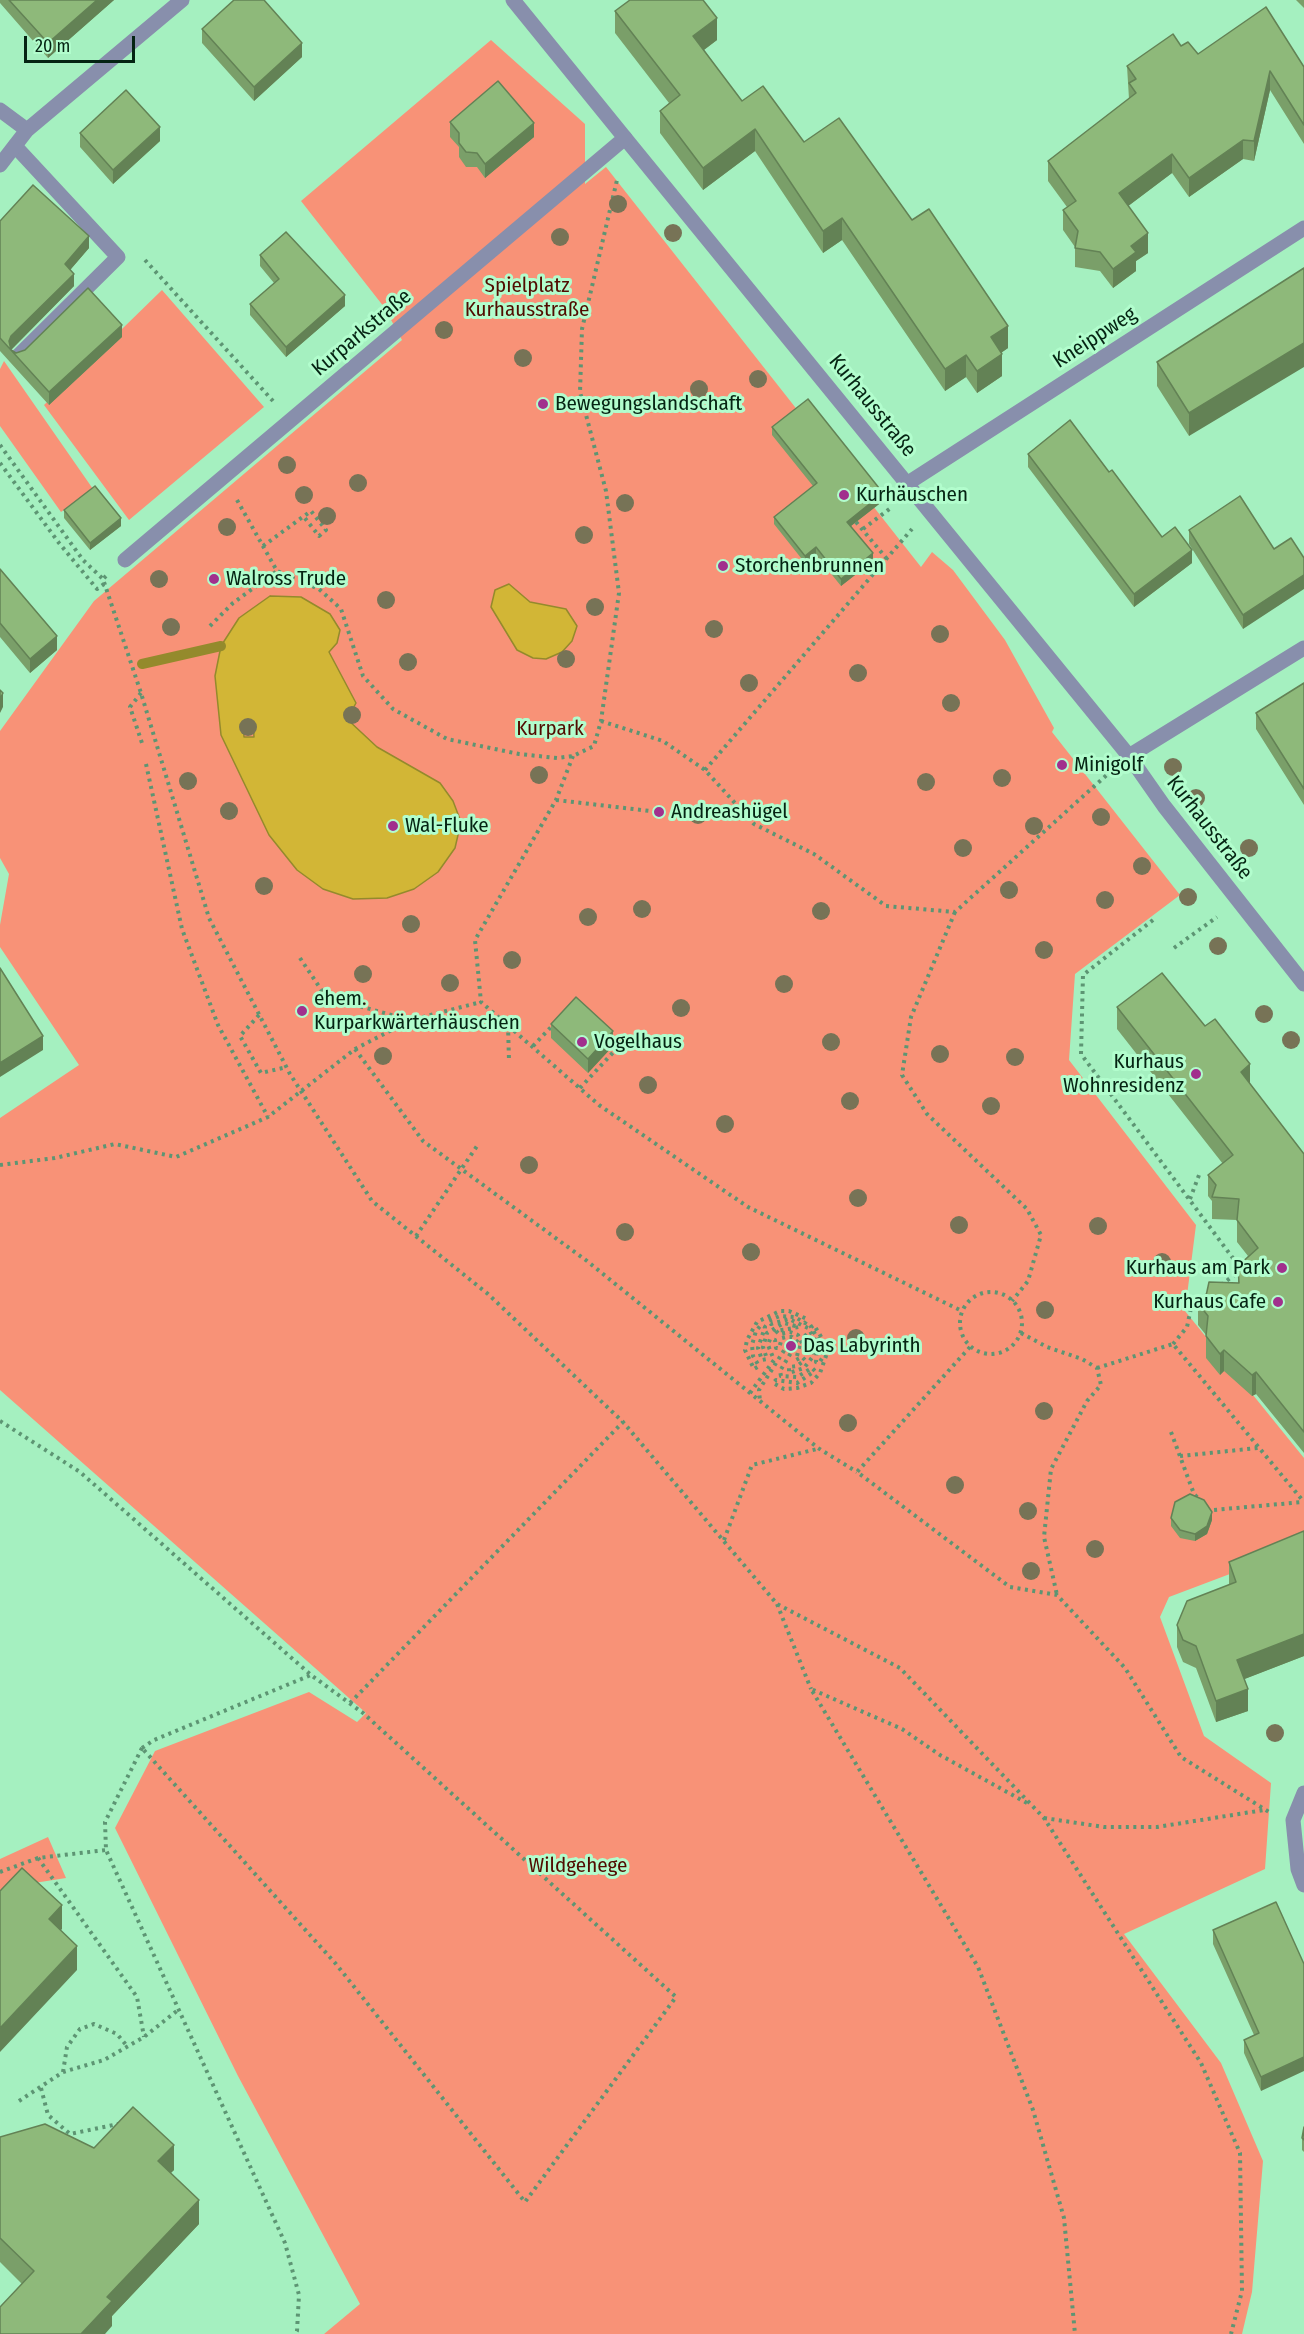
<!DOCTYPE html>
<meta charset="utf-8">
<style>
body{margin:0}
#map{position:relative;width:1304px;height:2334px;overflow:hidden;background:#a5f0c0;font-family:"Fira Sans Condensed",sans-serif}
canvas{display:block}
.scale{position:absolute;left:24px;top:36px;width:111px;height:27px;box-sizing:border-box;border:3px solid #052413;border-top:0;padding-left:8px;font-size:18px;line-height:21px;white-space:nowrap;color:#052413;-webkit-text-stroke:4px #b2fdcd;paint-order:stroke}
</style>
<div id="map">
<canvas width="1304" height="2334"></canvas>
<div class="scale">20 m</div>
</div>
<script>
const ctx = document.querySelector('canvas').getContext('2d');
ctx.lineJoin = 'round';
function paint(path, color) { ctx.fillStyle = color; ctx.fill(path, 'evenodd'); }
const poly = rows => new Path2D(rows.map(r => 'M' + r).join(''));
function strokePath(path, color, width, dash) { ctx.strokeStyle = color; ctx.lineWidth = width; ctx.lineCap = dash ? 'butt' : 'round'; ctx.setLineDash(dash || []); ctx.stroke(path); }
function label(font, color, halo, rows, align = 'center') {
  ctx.font = font + ' "Fira Sans Condensed",sans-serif'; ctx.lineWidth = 6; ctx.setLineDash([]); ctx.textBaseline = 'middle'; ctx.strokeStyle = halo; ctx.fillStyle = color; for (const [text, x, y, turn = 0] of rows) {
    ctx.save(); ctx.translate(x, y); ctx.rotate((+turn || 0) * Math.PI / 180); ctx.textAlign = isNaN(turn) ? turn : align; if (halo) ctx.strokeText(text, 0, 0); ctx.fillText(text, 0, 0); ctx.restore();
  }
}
paint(poly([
 [491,40,585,124,585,184,606,167,921,567,932,552,953,570,1005,640,1054,728,1052,732,1180,895,1075,974,1069,1060,1196,1225,1185,1311,1304,1458,1304,1546,1169,1597,1160,1617,1204,1736,1271,1783,1265,1869,1124,1934,1221,2063,1263,2161,1252,2292,1242,2334,324,2334,360,2304,238,2076,115,1828,155,1751,309,1692,357,1722,366,1713,0,1390,0,1118,79,1065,0,947,0,925,9,874,0,858,0,731,94,601,402,340,384,307,301,201],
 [162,290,264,407,129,520,44,405],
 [4,361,93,489,61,512,0,426,0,369],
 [48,1837,66,1878,15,1886,0,1898,0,1859]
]), '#f89277');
const water = poly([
 [509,584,530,602,566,609,577,626,572,641,562,652,546,659,533,658,517,650,491,607,495,590,509,584],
 [270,596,301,597,330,614,340,630,337,643,329,652,356,703,347,719,377,747,440,783,453,801,461,822,455,848,438,872,414,889,387,898,353,899,323,889,297,870,269,835,221,735,215,676,221,646,239,618,270,596],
 [243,722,253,722,254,737,244,737,243,722]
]);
paint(water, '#d2b636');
strokePath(water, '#948a2c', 1.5);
strokePath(poly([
 [142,664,221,646]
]), '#948a2c', 10);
strokePath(poly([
 [145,260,273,401],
 [0,445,83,560,103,579],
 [0,463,59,543,97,589,104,584],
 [237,500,277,571,319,589,341,609,363,676,393,709,447,739,519,754,557,758,573,756,594,746,601,721,619,593,606,491,580,392,582,329,617,180],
 [856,522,887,559],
 [863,529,892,507],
 [263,546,311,511,326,530,319,536,304,517],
 [106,576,103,579,141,693,209,918,290,1074,372,1201,488,1294,623,1422,777,1604,900,1668,1044,1818,1201,2063,1240,2153,1242,2291,1231,2334],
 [210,626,233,603,277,571],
 [141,693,130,707,143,746],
 [601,721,663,741,705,770,754,824,814,854,886,906,955,912,1110,772],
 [573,756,556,800,475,940,481,1002,599,1105,748,1207,962,1311],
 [146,764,182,929,218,1025,268,1117],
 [705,770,912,529],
 [556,800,659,812],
 [955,912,911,1017,902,1075,927,1114,1027,1209,1041,1235,1028,1281,1012,1301],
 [1153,920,1083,975,1081,1054,1241,1269],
 [1174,948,1217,917],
 [300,958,326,997,410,1020],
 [259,1015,240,1036,261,1073,287,1067],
 [508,1025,509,1061],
 [533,1046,553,1025],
 [355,1049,423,1141,587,1261,818,1448,857,1472],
 [580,1088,619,1046,609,1037],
 [0,1165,55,1158,115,1144,176,1157,268,1117,355,1049,411,1020,481,1002],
 [1190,1199,1199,1175],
 [416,1236,477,1146],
 [1221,1285,1241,1270],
 '960 1323a31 31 0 1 1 62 0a31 31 0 1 1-62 0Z',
 [1021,1333,1047,1347,1082,1359,1097,1368,1101,1385,1087,1401,1051,1469,1044,1537,1057,1595],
 [1173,1344,1187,1327,1191,1308,1207,1295],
 [970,1347,857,1472,1010,1587,1057,1595,1125,1668,1181,1757,1269,1812],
 [1097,1368,1173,1344,1304,1502],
 [750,1393,774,1360,768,1345,770,1339,775,1340,776,1348,779,1348,782,1338,786,1337,792,1337,800,1344,796,1360,802,1357,805,1360,797,1366,789,1367,789,1373,804,1368,814,1355,813,1343,807,1334,805,1336,809,1351,806,1351,798,1335,790,1332,779,1334,776,1331,799,1327,784,1323,767,1333,763,1347,767,1359,762,1360,758,1348,765,1327,761,1325,756,1331,752,1345,753,1356,759,1366,754,1369,745,1350,747,1340,757,1322,780,1311,789,1311,807,1319,805,1323,795,1317,780,1316,768,1321,771,1324,789,1319,808,1328,817,1343,816,1362,819,1363,823,1357,822,1346,811,1327,814,1325,823,1340,827,1353,820,1373,811,1383,797,1388,784,1389,773,1383,776,1380,797,1383,815,1371,812,1368,797,1377,781,1376,780,1371,795,1346,790,1341,759,1390,760,1402],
 [0,1421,80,1472,311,1675,363,1713,676,1997,525,2202,336,1964,142,1748],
 [1171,1432,1194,1494,1200,1500],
 [1180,1456,1258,1448],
 [1208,1514,1213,1510,1303,1502],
 [724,1540,752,1465,817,1449],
 [777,1604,811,1689],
 [350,1703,623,1422],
 [142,1748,105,1822,106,1850,285,2243,299,2295,297,2331,295,2334],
 [142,1748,154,1740,311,1675],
 [1027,1803,940,1755,902,1729,811,1689,978,1967,1033,2110,1064,2218,1075,2334],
 [1044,1818,1104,1827,1157,1827,1264,1810],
 [38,1858,137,1997,144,2037],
 [0,1872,38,1858,106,1850],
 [63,2072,67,2047,80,2029,94,2024,117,2034,127,2046],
 [41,2088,48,2115,70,2134,123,2123],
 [19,2101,63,2072,104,2060,144,2037,178,2010]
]), '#5d9573', 4, [3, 4.5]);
strokePath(poly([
 [625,138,1129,756,1164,806,1304,984],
 [15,146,118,257,18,356],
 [1129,756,1304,648]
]), '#888fac', 15);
strokePath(poly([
 [0,110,27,130],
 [0,165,27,130,182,0],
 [908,483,1304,228],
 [125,560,625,138,513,0],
 [1304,1793,1293,1820,1298,1869,1304,1885]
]), '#888fac', 15);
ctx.fillStyle = '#777356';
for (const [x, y] of [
 [618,204],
 [673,233],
 [560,237],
 [444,330],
 [523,358],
 [758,379],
 [699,389],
 [287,465],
 [358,483],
 [304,495],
 [625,503],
 [327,516],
 [227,527],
 [584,535],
 [159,579],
 [386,600],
 [595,607],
 [171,627],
 [714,629],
 [940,634],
 [566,659],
 [408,662],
 [858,673],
 [749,683],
 [951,703],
 [352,715],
 [248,727],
 [1173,767],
 [539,775],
 [1002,778],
 [188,781],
 [926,782],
 [1196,798],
 [229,811],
 [698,815],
 [1101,817],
 [1034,826],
 [963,848],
 [1249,848],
 [1142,866],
 [264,886],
 [1009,890],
 [1188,897],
 [1105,900],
 [642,909],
 [821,911],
 [588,917],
 [411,924],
 [1218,946],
 [1044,950],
 [512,960],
 [363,974],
 [450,983],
 [784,984],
 [681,1008],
 [1264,1014],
 [1291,1040],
 [831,1042],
 [940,1054],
 [383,1056],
 [1015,1057],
 [648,1085],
 [850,1101],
 [991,1106],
 [725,1124],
 [529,1165],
 [858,1198],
 [959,1225],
 [1098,1226],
 [625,1232],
 [751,1252],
 [1162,1262],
 [1045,1310],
 [856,1338],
 [1044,1411],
 [848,1423],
 [955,1485],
 [1028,1511],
 [1095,1549],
 [1031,1571],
 [1275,1733]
]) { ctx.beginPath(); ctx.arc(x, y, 9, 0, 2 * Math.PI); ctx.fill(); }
paint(poly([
 [0,0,114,0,48,58,0,3],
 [1296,0,1304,0,1304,8],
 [615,11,717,40,704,50,742,101,804,142,912,220,1008,348,1002,352,1002,376,977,393,966,377,945,391,842,240,823,253,755,151,703,190,660,133,660,111,669,103,615,33],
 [202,29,302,57,254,101,202,43],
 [1181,46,1198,54,1304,67,1304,144,1270,90,1254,161,1243,159,1189,197,1172,173,1128,206,1148,253,1136,261,1136,271,1113,288,1100,271,1075,267,1075,247,1063,230,1063,210,1067,207,1048,181,1048,161,1129,99,1127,66],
 [450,122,534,137,485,178,477,167,466,167,459,157,459,147,450,137],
 [80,133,160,141,113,184,80,147],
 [0,221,89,248,70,270,74,286,11,350,16,353,122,337,49,405,0,351],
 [260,255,345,306,286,357,250,315,250,304,274,283,260,266],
 [1304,268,1189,436,1157,386,1157,362],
 [772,427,883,501,851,526,873,561,841,586,816,555,805,563,774,524,774,517,813,486,772,435],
 [1028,454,1109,472,1162,537,1192,563,1134,607,1028,467],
 [64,510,121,526,90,550,64,518],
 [1189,530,1274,549,1243,629,1189,544],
 [0,569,57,650,30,673,0,637],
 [1304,683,1304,805,1256,729,1256,713],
 [1117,1007,1250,1084,1304,1154,1304,1453,1256,1394,1252,1396,1224,1371,1220,1375,1206,1358,1206,1335,1198,1325,1198,1303,1238,1283,1238,1266,1248,1256,1237,1242,1237,1220,1212,1219,1212,1201,1208,1196,1208,1175,1223,1164,1117,1029],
 [551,1024,613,1046,588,1073,551,1038],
 [1171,1518,1212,1520,1207,1534,1195,1541,1180,1538,1171,1526],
 [1229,1562,1304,1656,1244,1679,1248,1711,1216,1722,1196,1668,1183,1662,1177,1647,1177,1625,1229,1585],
 [1213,1930,1304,1964,1261,2091,1244,2053,1244,2040,1254,2035,1213,1944],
 [1304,2127,1304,2152,1302,2150,1302,2138],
 [0,2137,94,2148,174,2170,170,2173,199,2224,112,2316,112,2326,22,2284,0,2262]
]), '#7a9f69');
paint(poly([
 [97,0,114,0,48,58,48,43],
 [717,18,717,40,693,58,693,36],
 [302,43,302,57,254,101,254,87],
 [1270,71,1270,90,1254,161,1254,141],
 [534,123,534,137,485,178,485,164],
 [160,127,160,141,113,184,113,170],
 [755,129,755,151,703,190,703,168],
 [1243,140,1243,159,1189,197,1189,178],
 [1172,154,1172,173,1119,213,1119,193],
 [842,218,842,240,823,253,823,231],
 [1148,233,1148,253,1136,261,1136,271,1113,288,1113,269,1131,246],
 [89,236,89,248,65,276,65,264],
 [74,274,74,286,11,350,9,341,11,336],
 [345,295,345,306,286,357,286,347],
 [122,325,122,337,49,405,49,392],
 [1008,326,1008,348,991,360,991,337],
 [1304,343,1304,367,1189,436,1189,413],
 [1002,354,1002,376,977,393,977,371],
 [966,355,966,377,945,391,945,369],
 [883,493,883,501,847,529,847,522],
 [121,518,121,526,90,550,90,543],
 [816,547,816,555,805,563,805,556],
 [1192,550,1192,563,1134,607,1134,594],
 [873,553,873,561,841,586,841,579],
 [1304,575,1304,589,1243,629,1243,615],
 [57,636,57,650,30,673,30,659],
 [3,693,3,707,0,713,0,699],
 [613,1031,613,1046,588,1073,588,1059],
 [43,1036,43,1050,0,1077,0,1063],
 [1250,1064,1250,1086,1241,1072],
 [1224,1350,1224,1371,1220,1375,1220,1354],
 [1256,1372,1256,1394,1252,1396,1252,1375],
 [1212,1512,1212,1520,1207,1534,1195,1541,1195,1534],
 [1304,1634,1304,1656,1237,1682,1237,1660],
 [1248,1689,1248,1711,1216,1722,1216,1701],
 [62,1905,62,1929,49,1943,49,1919],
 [77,1946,77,1970,0,2052,0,2028],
 [1304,2057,1304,2071,1261,2091,1261,2077],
 [174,2145,174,2170,158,2186,158,2161],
 [199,2200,199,2224,112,2316,112,2326,105,2334,81,2334,107,2297]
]), '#638255');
const building = poly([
 [9,0,97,0,48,43,9,0],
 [234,0,264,0,302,43,254,87,202,29,234,0],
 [630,0,703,0,717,18,693,36,742,101,763,86,804,142,839,118,912,220,929,209,1008,326,991,337,1002,354,977,371,966,355,945,369,842,218,823,231,755,129,703,168,660,111,680,95,615,11,630,0],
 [1266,7,1304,67,1304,125,1270,71,1254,141,1243,140,1189,178,1172,154,1119,193,1148,233,1131,246,1136,252,1113,269,1100,252,1075,248,1078,231,1063,210,1076,201,1048,161,1136,93,1129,83,1136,79,1127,66,1173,34,1181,46,1188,42,1198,54,1266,7],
 [498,81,534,123,485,164,477,153,466,152,459,143,459,133,450,122,498,81],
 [126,90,160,127,113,170,80,133,126,90],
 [33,185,89,236,65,264,74,274,11,336,9,341,11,350,16,353,25,350,88,288,122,325,49,392,0,338,0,221,33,185],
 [286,232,345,295,286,347,250,304,279,279,260,255,286,232],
 [1304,268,1304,343,1189,413,1157,362,1304,268],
 [808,399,883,493,847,522,873,553,841,579,816,547,805,556,774,517,817,483,772,427,808,399],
 [1070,420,1109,472,1112,470,1162,537,1175,527,1192,550,1134,594,1028,454,1070,420],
 [95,486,121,518,90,543,64,510,95,486],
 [1240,496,1274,549,1291,538,1304,558,1304,575,1243,615,1189,530,1240,496],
 [0,569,57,636,30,659,0,623,0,569],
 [1304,683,1304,789,1256,713,1304,683],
 [0,690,3,693,0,699,0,690],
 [0,968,43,1036,0,1063,0,968],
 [1162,973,1205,1026,1215,1019,1250,1064,1241,1072,1304,1154,1304,1432,1256,1372,1252,1375,1224,1350,1220,1354,1206,1336,1208,1316,1198,1303,1206,1296,1209,1282,1239,1283,1238,1266,1258,1248,1237,1220,1239,1199,1212,1197,1216,1185,1208,1175,1233,1155,1117,1007,1162,973],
 [576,997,613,1031,588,1059,551,1024,576,997],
 [1190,1494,1204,1500,1212,1512,1207,1526,1195,1534,1180,1530,1171,1518,1175,1502,1190,1494],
 [1304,1531,1304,1634,1237,1660,1248,1689,1216,1701,1196,1646,1183,1640,1177,1625,1187,1601,1236,1582,1229,1562,1304,1531],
 [22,1868,62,1905,49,1919,77,1946,0,2028,0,1891,22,1868],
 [1276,1902,1304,1964,1304,2057,1261,2077,1244,2040,1259,2033,1213,1930,1276,1902],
 [133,2107,174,2145,158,2161,199,2200,107,2297,112,2301,81,2334,0,2334,0,2307,34,2271,0,2238,0,2137,45,2124,94,2148,133,2107],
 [1304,2127,1304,2140,1302,2138,1304,2127]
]);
paint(building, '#8eb97a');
strokePath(building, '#638255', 1.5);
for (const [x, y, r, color] of [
 [543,404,6,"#a1308d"],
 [844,495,6,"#a1308d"],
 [723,566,6,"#a1308d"],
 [214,579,6,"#a1308d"],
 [1062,765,6,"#a1308d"],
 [659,812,6,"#a1308d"],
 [393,826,6,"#a1308d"],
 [302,1011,6,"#a1308d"],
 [582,1042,6,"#a1308d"],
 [1196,1074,6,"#a1308d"],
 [1282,1268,6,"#a1308d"],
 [1278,1302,6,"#a1308d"],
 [791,1346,6,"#a1308d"]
]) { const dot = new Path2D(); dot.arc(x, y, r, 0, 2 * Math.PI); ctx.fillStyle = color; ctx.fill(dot); strokePath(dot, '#b2fdcd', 2); }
label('21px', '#510c00', '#b2fdcd', [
 ["Spielplatz",527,286],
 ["Kurhausstraße",527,310],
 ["Kurpark",550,729],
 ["Wildgehege",578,1866]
]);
label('21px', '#052413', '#b2fdcd', [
 ["Kurparkstraße",362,333,-40],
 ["Kneippweg",1095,338,-33],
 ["Kurhausstraße",872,406,51],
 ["Kurhausstraße",1209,828,52]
]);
label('21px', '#052413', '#b2fdcd', [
 ["Bewegungslandschaft",555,404],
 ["Kurhäuschen",856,495],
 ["Storchenbrunnen",735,566],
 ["Walross Trude",226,579],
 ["Minigolf",1074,765],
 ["Andreashügel",671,812],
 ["Wal-Fluke",405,826],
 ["ehem.",314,999],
 ["Kurparkwärterhäuschen",314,1023],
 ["Vogelhaus",594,1042],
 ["Kurhaus",1184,1062,"right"],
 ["Wohnresidenz",1184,1086,"right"],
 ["Kurhaus am Park",1270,1268,"right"],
 ["Kurhaus Cafe",1266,1302,"right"],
 ["Das Labyrinth",803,1346]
], 'left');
</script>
